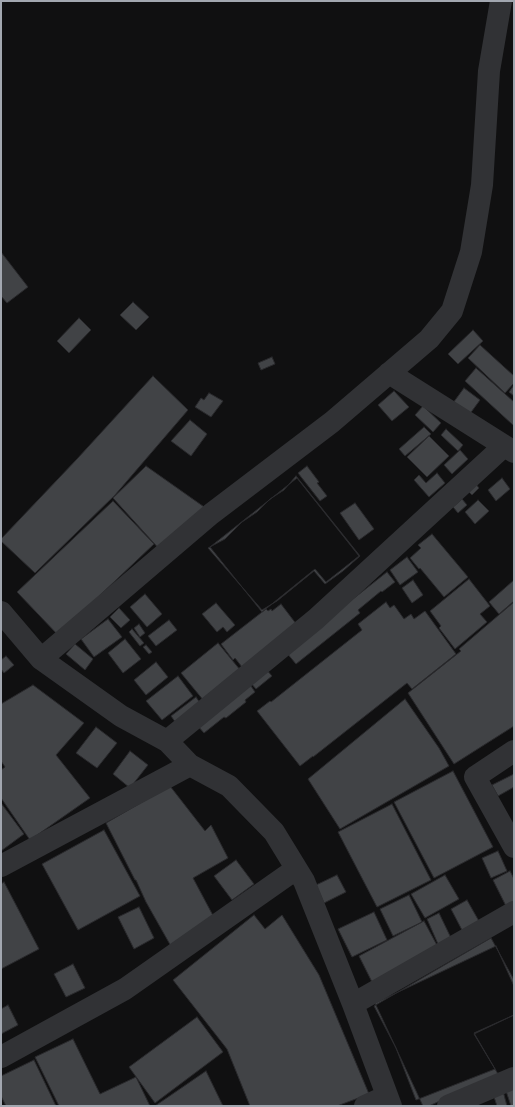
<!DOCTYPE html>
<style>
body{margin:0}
#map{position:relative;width:515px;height:1107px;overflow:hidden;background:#101011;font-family:Quicksand,sans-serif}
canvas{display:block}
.frame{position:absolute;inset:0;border:2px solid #a2a7b0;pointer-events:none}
</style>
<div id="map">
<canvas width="515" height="1107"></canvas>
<div class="frame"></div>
</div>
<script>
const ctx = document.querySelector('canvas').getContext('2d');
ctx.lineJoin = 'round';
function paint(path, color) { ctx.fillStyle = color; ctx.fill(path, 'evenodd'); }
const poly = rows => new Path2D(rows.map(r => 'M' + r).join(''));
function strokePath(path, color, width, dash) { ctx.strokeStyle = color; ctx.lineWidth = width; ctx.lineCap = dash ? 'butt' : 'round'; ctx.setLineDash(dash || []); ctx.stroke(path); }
const building = poly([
 [1,252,28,287,7,303,1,296,1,252],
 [133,302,149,317,136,330,120,315,133,302],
 [79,318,91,330,69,353,57,341,79,318],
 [473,330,483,341,458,364,448,354,473,330],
 [480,345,514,376,514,383,505,393,468,358,480,345],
 [272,357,275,364,261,370,258,363,272,357],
 [476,368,514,402,514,423,513,425,465,381,476,368],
 [153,376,188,410,115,495,35,573,1,541,1,539,77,459,153,376],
 [514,385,514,396,509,392,514,385],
 [464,388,480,400,469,415,453,403,464,388],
 [394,391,409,407,392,421,378,405,394,391],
 [209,393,223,401,211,417,195,407,201,398,204,400,209,393],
 [423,406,441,423,433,432,415,415,423,406],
 [190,420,207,434,191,456,171,441,190,420],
 [424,427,431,434,405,456,399,449,424,427],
 [446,429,463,445,458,451,441,435,446,429],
 [429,436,449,456,427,477,407,457,429,436],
 [460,450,468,459,452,474,444,465,460,450],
 [146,466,207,509,162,552,113,498,146,466],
 [307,466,319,482,317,483,327,496,320,501,298,473,307,466],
 [437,473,445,483,429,497,414,480,419,475,426,483,437,473],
 [296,476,360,556,343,571,325,584,314,571,277,601,262,610,208,548,225,539,242,522,257,512,270,499,284,490,296,476],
 [297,478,359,556,326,582,315,569,262,612,210,547,297,478],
 [502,478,510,489,496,501,488,490,502,478],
 [475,483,479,488,472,495,467,490,475,483],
 [462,499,467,505,458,513,453,507,462,499],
 [478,500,489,511,475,524,465,512,478,500],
 [113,501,154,544,58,635,17,592,113,501],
 [355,503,374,529,359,540,340,513,355,503],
 [432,534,468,577,444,597,420,568,419,569,410,558,421,548,418,545,432,534],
 [407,557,418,572,400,585,390,570,407,557],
 [387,572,395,582,382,592,381,591,358,610,360,613,296,664,286,652,387,572],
 [469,579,490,606,480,614,487,622,455,649,439,628,441,626,430,611,469,579],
 [413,580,423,595,412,603,402,588,413,580],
 [514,580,514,601,499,614,489,602,514,580],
 [145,594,162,614,147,627,130,607,145,594],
 [386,602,390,608,394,605,404,619,411,614,414,619,425,611,456,654,412,689,407,683,313,757,313,756,300,766,257,711,270,701,271,702,362,630,358,624,386,602],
 [514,602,514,726,454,764,408,693,461,651,459,649,514,602],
 [216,603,235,625,227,632,223,627,217,632,202,614,216,603],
 [281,604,297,625,242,667,235,658,233,660,221,644,266,609,268,611,271,609,272,611,281,604],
 [119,608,130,620,121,628,110,617,119,608],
 [108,619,122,637,94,657,81,639,108,619],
 [169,620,177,630,156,646,148,636,169,620],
 [139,624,145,633,140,637,134,628,139,624],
 [132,629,144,643,140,646,129,632,132,629],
 [125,639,141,659,123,673,108,653,125,639],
 [218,643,241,671,204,701,181,673,218,643],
 [75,644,93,659,85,670,66,654,75,644],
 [146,645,152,652,149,654,143,647,146,645],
 [6,656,14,665,4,673,1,669,1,660,6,656],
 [156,662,168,677,146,695,134,680,156,662],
 [265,668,272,676,256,689,249,681,265,668],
 [178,676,193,696,162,720,146,701,178,676],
 [249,683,255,692,245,700,246,702,226,718,224,717,204,733,197,725,249,683],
 [33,685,84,723,56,755,90,798,30,840,1,798,1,770,5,767,1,761,1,704,33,685],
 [196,697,200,703,176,723,171,716,196,697],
 [405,699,439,748,449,766,340,829,308,779,405,699],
 [96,727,117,743,97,768,76,753,96,727],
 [130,751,148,765,130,788,113,774,130,751],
 [453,771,493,847,434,878,394,802,453,771],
 [514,774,514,787,498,796,492,785,514,774],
 [170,786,205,831,211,825,228,858,193,878,217,923,172,948,146,902,136,880,135,880,106,823,170,786],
 [1,803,24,834,1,851,1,803],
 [392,804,431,880,377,907,338,832,392,804],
 [104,830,140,896,78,930,42,864,104,830],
 [498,851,507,871,491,878,482,858,498,851],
 [236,860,254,884,232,900,214,876,236,860],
 [510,871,514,879,514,907,508,910,493,880,510,871],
 [337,875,346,892,324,903,316,885,337,875],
 [445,875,459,899,425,918,411,894,445,875],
 [4,882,39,949,1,969,1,884,4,882],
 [409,895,422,922,393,936,380,909,409,895],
 [467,900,480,923,463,932,451,909,467,900],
 [139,907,154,938,134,949,118,917,139,907],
 [374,912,387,940,352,957,338,929,374,912],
 [439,913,451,938,438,944,427,919,439,913],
 [254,915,265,929,282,915,319,975,369,1094,337,1106,250,1106,227,1049,173,980,254,915],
 [424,921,439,949,373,984,359,956,424,921],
 [491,938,514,980,514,1015,474,1034,495,1069,416,1100,396,1048,374,1006,491,938],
 [496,946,514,986,514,1015,474,1033,498,1074,429,1106,423,1106,375,1003,496,946],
 [73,964,85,988,66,997,54,974,73,964],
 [8,1005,18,1025,1,1034,1,1009,8,1005],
 [197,1017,223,1052,155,1103,129,1067,197,1017],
 [73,1039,100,1094,136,1077,150,1106,59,1106,35,1057,73,1039],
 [34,1060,56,1106,6,1106,1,1096,1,1076,34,1060],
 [206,1071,223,1106,155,1106,206,1071],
 [514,1089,514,1106,511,1106,506,1091,514,1089],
 [503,1091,507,1106,497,1106,493,1094,503,1091]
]);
paint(building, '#414346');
strokePath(building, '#2a2a2d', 1);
strokePath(poly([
 [389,373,514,452],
 [1,612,41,659,121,716,167,741,190,765,229,786,274,832,304,881,353,1004,391,1106],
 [41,659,211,514,332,422,429,339,452,311,471,252,482,185,489,71,501,1],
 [167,741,316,619,504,446],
 [514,751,475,777,514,847],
 [1,866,190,765],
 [353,1004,514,912],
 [1,1057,125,989,296,869],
 [365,1106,387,1096],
 [448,1106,514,1078]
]), '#313235', 22);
</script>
